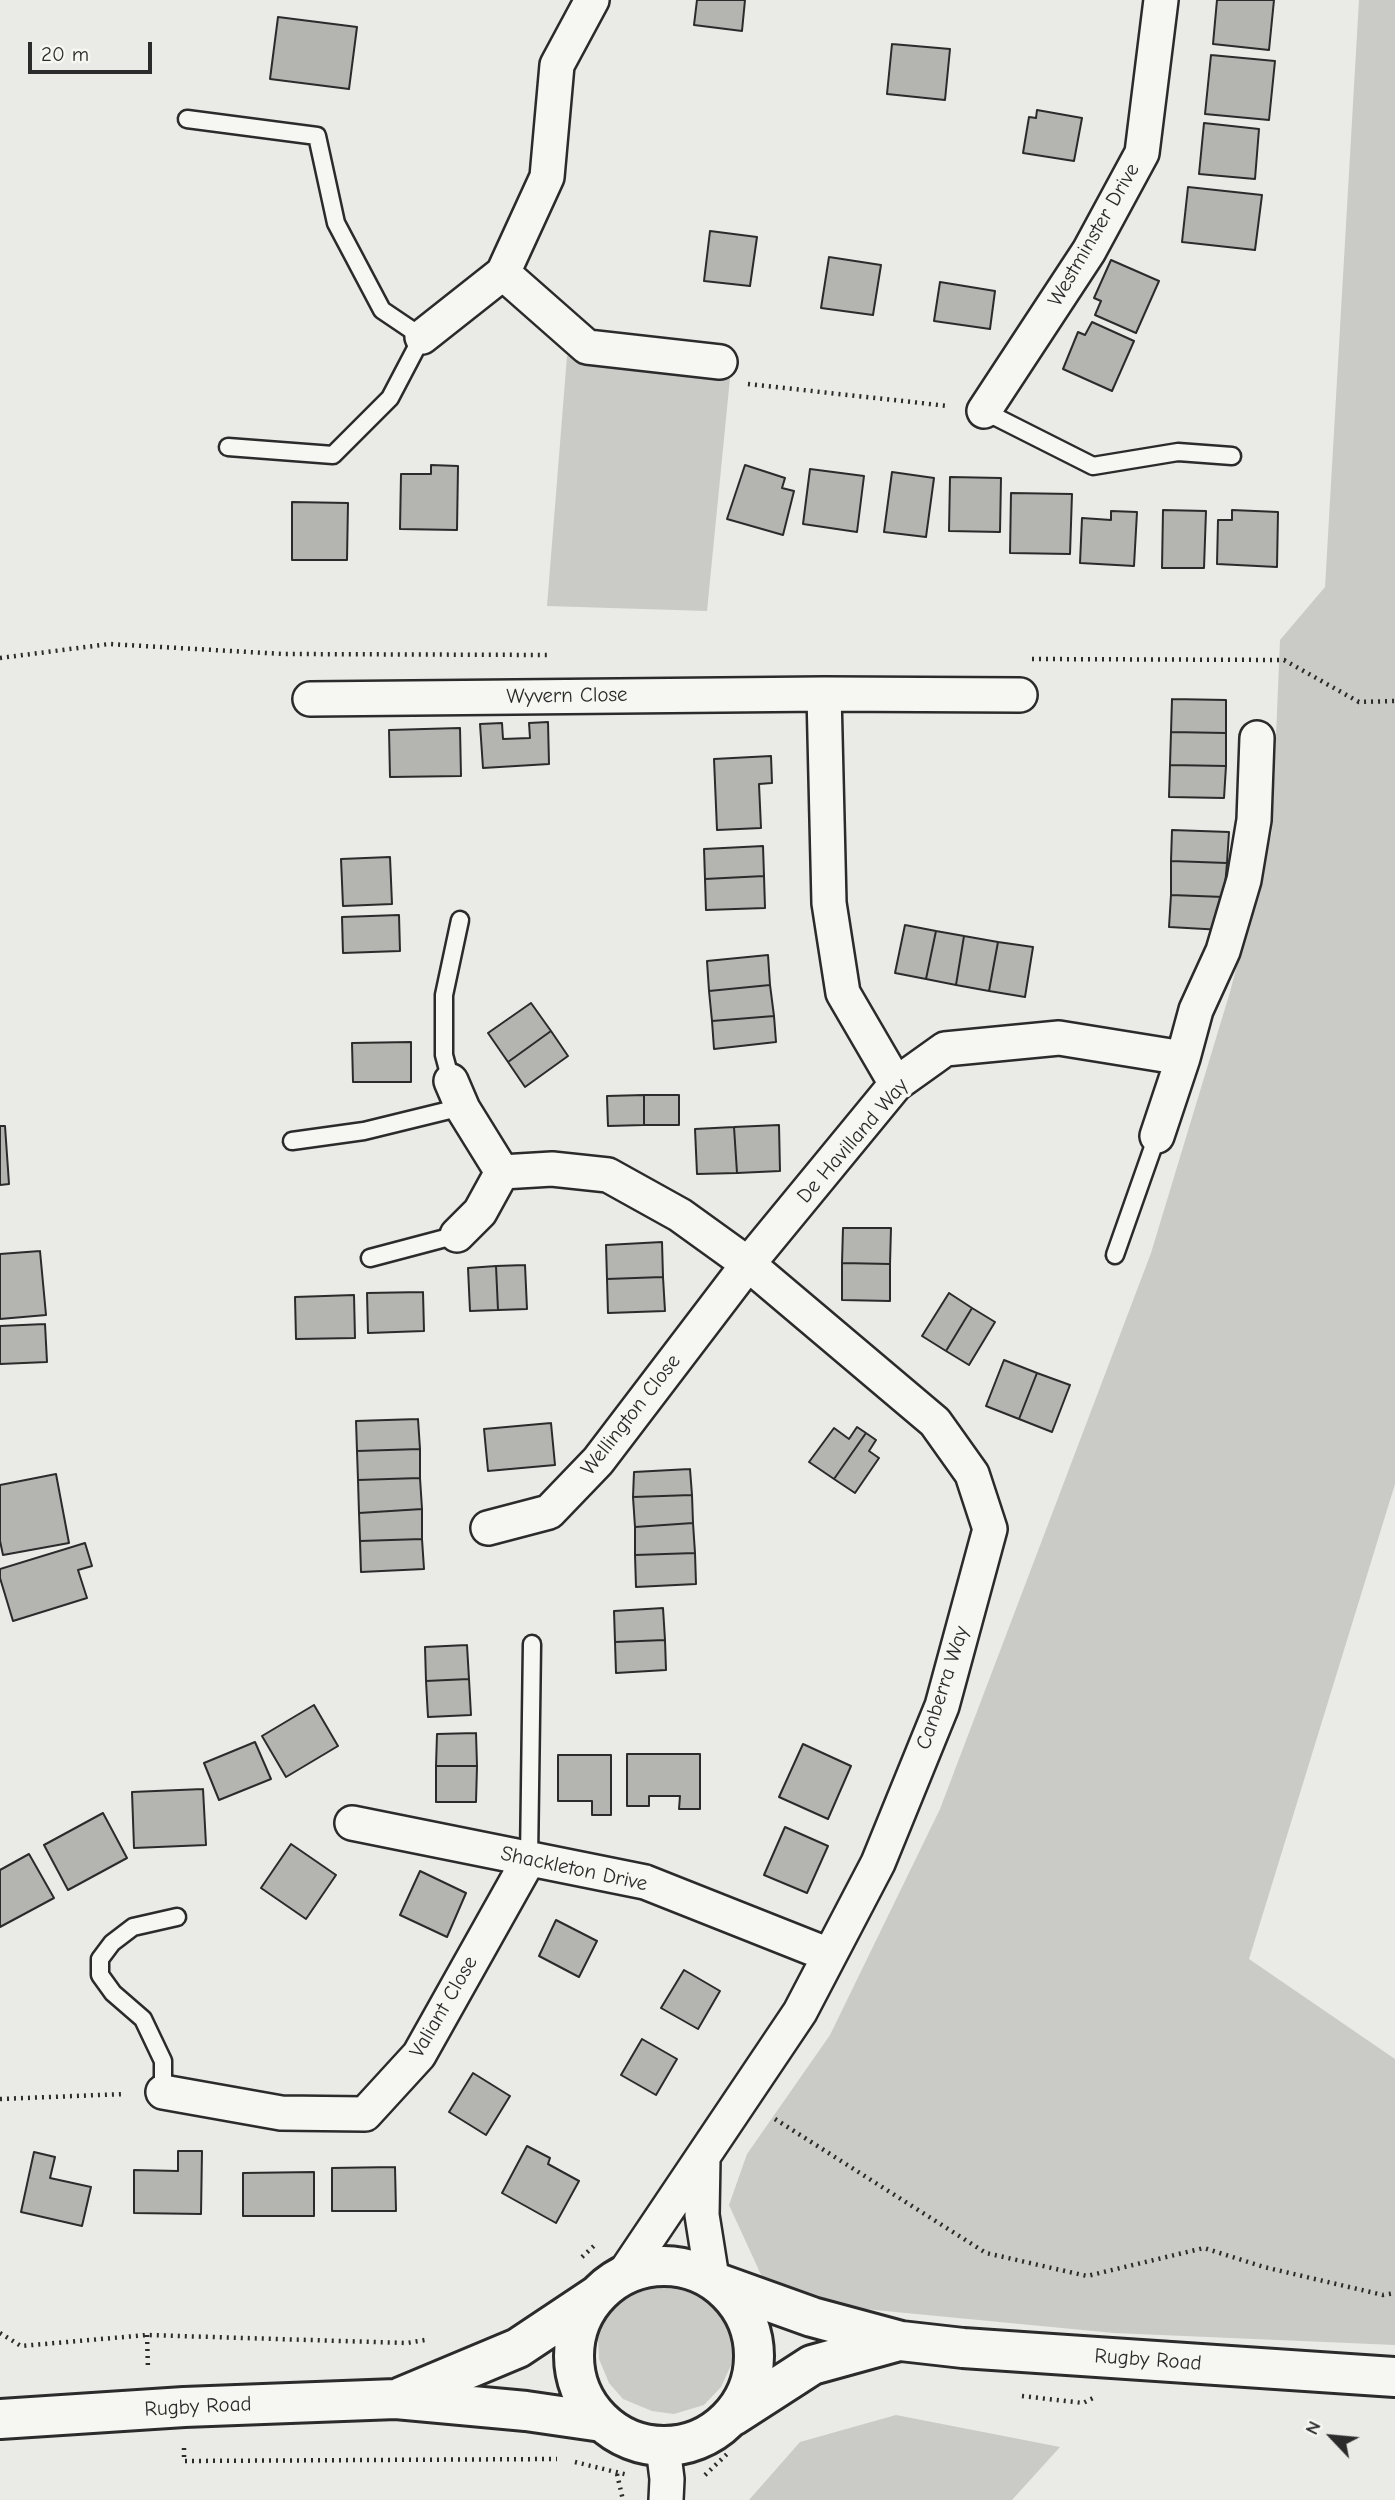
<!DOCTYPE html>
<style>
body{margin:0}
#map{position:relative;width:1395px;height:2500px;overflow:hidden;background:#eaeae6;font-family:"Comic Neue",sans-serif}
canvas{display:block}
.north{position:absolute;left:1297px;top:2402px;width:70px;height:70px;-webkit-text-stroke:5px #f6f6f2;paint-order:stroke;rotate:296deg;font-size:19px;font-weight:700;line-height:28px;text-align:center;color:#2b2b2b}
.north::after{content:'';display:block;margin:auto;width:24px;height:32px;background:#2b2b2b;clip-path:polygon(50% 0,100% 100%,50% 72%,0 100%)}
.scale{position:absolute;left:28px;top:42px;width:124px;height:32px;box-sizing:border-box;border:4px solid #2b2b2b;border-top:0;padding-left:9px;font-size:21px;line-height:24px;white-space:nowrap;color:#2b2b2b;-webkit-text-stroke:5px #f6f6f2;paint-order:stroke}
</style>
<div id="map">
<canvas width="1395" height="2500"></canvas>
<div class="north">N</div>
<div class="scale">20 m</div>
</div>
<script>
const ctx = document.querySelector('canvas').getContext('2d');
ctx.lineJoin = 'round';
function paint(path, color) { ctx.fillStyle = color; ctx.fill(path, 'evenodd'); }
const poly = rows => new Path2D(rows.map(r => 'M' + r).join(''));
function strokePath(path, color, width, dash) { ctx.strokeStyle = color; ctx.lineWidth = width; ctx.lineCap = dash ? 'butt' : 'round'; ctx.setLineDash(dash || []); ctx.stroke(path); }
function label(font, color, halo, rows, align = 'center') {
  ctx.font = font + ' "Comic Neue",sans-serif'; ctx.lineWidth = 7; ctx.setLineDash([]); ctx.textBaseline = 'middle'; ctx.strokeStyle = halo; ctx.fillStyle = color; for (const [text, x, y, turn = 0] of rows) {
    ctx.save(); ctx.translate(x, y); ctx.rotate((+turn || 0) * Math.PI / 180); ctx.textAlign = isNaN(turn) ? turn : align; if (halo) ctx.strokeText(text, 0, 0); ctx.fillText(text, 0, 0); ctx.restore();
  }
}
paint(poly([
 [1359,0,1395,0,1395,1484,1249,1959,1395,2059,1395,2345,1114,2333,854,2308,762,2277,729,2205,747,2154,830,2035,940,1809,1151,1253,1230,992,1272,832,1280,640,1325,587],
 [567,356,730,378,707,611,547,606],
 [654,2275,682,2276,705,2287,720,2302,734,2326,732,2363,721,2387,704,2405,674,2414,652,2411,623,2399,609,2383,599,2359,598,2337,608,2305,632,2282],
 [896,2415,1060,2447,1012,2500,749,2500,800,2442]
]), '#cacac7');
const building = poly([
 [697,0,745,0,742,31,694,25,697,0],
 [1217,0,1274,0,1269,50,1213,44,1217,0],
 [278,17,357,27,349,89,270,79,278,17],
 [892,44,950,49,945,100,887,94,892,44],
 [1211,55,1275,61,1269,120,1205,114,1211,55],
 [1037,110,1082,118,1074,161,1023,153,1029,117,1036,118,1037,110],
 [1204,123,1259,129,1255,179,1199,174,1204,123],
 [1188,187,1262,195,1255,250,1182,242,1188,187],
 [710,231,757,237,750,286,704,281,710,231],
 [829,257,881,265,873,315,821,308,829,257],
 [1111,260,1159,281,1136,333,1095,315,1101,301,1094,298,1111,260],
 [940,282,995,291,990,329,934,321,940,282],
 [1092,322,1134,341,1112,391,1063,369,1078,332,1085,335,1092,322],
 [431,465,458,466,457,530,400,529,401,474,431,474,431,465],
 [745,465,785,478,782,488,794,491,783,535,727,519,745,465],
 [810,469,864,476,857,532,803,524,810,469],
 [892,472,934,478,926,537,884,532,892,472],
 [950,477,1001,478,1000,532,949,531,950,477],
 [1011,493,1072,494,1070,554,1010,553,1011,493],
 [292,502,348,503,347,560,292,560,292,502],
 [1163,510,1206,511,1204,568,1162,568,1163,510],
 [1232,510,1278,512,1277,567,1217,564,1218,520,1232,520,1232,510],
 [1111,511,1137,512,1134,566,1080,563,1082,518,1111,520,1111,511],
 [1172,699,1226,700,1226,733,1171,732,1172,699],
 [548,722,549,764,483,768,480,724,502,723,503,739,530,738,529,723,548,722],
 [460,728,461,776,390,777,389,730,460,728],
 [1171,732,1226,733,1226,766,1170,765,1171,732],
 [771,756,772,783,759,784,761,828,717,830,714,759,771,756],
 [1170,765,1226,766,1224,798,1169,797,1170,765],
 [1172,830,1229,832,1227,863,1171,861,1172,830],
 [763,846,764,876,705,879,704,849,763,846],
 [390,857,392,904,343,906,341,859,390,857],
 [1171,861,1227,863,1224,897,1171,895,1171,861],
 [764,876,765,908,706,910,705,879,764,876],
 [1171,895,1224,897,1223,930,1169,927,1171,895],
 [399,915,400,951,343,953,342,917,399,915],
 [905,925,936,931,926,979,895,973,905,925],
 [936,931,964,936,956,985,926,979,936,931],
 [964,936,998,942,989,991,956,985,964,936],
 [998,942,1033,947,1025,997,989,991,998,942],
 [768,955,770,985,709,991,707,961,768,955],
 [770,985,774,1016,712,1021,709,991,770,985],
 [531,1003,551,1031,508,1062,488,1033,531,1003],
 [774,1016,776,1042,714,1049,712,1021,774,1016],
 [551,1031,568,1056,525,1087,508,1062,551,1031],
 [411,1042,411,1082,353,1082,352,1043,411,1042],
 [644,1095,679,1095,679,1125,644,1125,644,1095],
 [644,1095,644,1125,608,1126,607,1096,644,1095],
 [779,1125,780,1171,737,1173,734,1127,779,1125],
 [0,1126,5,1126,9,1184,0,1185,0,1126],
 [734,1127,737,1173,697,1174,695,1129,734,1127],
 [843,1228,891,1228,890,1264,842,1263,843,1228],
 [662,1242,663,1277,607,1279,606,1245,662,1242],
 [40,1251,46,1315,0,1319,0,1254,40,1251],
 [842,1263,890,1264,890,1301,842,1300,842,1263],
 [525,1265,527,1309,498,1310,496,1266,525,1265],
 [496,1266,498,1310,470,1311,468,1268,496,1266],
 [663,1277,665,1311,608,1313,607,1279,663,1277],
 [423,1292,424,1331,368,1333,367,1293,423,1292],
 [949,1293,972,1308,946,1351,922,1336,949,1293],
 [354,1295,355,1338,296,1339,295,1297,354,1295],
 [972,1308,995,1322,969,1365,946,1351,972,1308],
 [45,1324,47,1362,0,1364,0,1326,45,1324],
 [1004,1360,1037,1373,1019,1419,986,1406,1004,1360],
 [1037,1373,1070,1385,1052,1432,1019,1419,1037,1373],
 [418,1419,420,1449,357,1451,356,1421,418,1419],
 [551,1423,555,1465,488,1471,484,1429,551,1423],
 [857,1427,866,1433,834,1479,809,1462,834,1428,849,1439,857,1427],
 [866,1433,876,1440,869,1451,879,1458,855,1493,834,1479,866,1433],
 [420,1449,420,1478,358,1480,357,1451,420,1449],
 [690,1469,692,1495,633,1497,634,1472,690,1469],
 [56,1474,69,1543,3,1555,0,1541,0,1485,56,1474],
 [420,1478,422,1509,359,1513,358,1480,420,1478],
 [692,1495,693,1523,635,1527,633,1497,692,1495],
 [422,1509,422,1539,360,1541,359,1513,422,1509],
 [693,1523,695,1553,635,1555,635,1527,693,1523],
 [422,1539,424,1569,361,1572,360,1541,422,1539],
 [85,1543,92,1566,78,1570,87,1598,13,1621,0,1578,0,1569,85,1543],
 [695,1553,696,1584,636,1587,635,1555,695,1553],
 [663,1608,665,1640,615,1642,614,1611,663,1608],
 [665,1640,666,1670,616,1673,615,1642,665,1640],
 [467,1645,469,1679,426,1681,425,1647,467,1645],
 [469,1679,471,1715,428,1717,426,1681,469,1679],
 [314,1705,338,1746,286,1777,262,1736,314,1705],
 [476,1733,477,1766,436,1766,437,1734,476,1733],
 [255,1742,271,1779,219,1800,204,1763,255,1742],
 [803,1744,851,1766,828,1819,779,1797,803,1744],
 [627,1754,700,1754,700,1809,679,1809,680,1796,649,1796,649,1806,627,1806,627,1754],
 [558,1755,611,1755,611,1815,592,1815,592,1801,558,1801,558,1755],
 [436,1766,477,1766,476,1802,436,1802,436,1766],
 [203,1789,206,1845,134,1848,132,1792,203,1789],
 [103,1813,127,1858,68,1890,44,1845,103,1813],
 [785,1827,828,1846,807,1893,764,1875,785,1827],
 [291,1844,336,1875,306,1919,261,1888,291,1844],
 [29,1854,54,1898,0,1927,0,1870,29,1854],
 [420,1871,466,1893,447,1937,400,1915,420,1871],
 [556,1920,597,1941,579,1977,539,1956,556,1920],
 [684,1970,720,1991,698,2029,661,2008,684,1970],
 [642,2039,677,2059,656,2095,621,2075,642,2039],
 [473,2073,510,2096,486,2135,449,2112,473,2073],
 [527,2146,550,2158,548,2164,579,2181,556,2223,502,2193,527,2146],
 [178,2151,202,2151,201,2214,134,2213,134,2170,178,2171,178,2151],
 [34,2152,55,2157,50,2178,91,2187,82,2226,21,2212,34,2152],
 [395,2167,396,2211,332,2211,332,2168,395,2167],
 [314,2172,314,2216,243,2216,243,2173,314,2172]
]);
paint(building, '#b4b4b1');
strokePath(building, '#2b2b2b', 2);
const lane = poly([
 [187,119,317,136,336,223,382,310,422,337,390,398,333,455,228,447],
 [984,411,1093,466,1178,452,1232,456],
 [451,1081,444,1055,444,995,460,920],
 [292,1141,364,1131,462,1107],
 [1115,1255,1157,1136],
 [370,1258,457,1235],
 [529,1859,532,1644],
 [163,2092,163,2061,143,2019,113,1993,100,1975,100,1959,112,1943,133,1927,177,1917]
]);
const street = poly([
 [592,0,557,65,547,177,503,273,587,347,720,362],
 [422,337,503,273],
 [984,411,1089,251,1142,153,1161,0],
 [824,694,1020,695],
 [310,699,824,694,829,903,843,993,896,1084],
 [451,1081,463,1109,502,1172],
 [1157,1136,1183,1058,1196,1010,1223,951,1244,880,1254,820,1257,738],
 [502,1172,552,1169,608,1175,680,1215,748,1264,935,1422,972,1474,990,1529,942,1706,878,1863,800,2012,624,2274],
 [457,1235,480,1212,502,1172],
 [488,1528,549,1512,598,1461,748,1264,896,1084,945,1049,1059,1038,1183,1058],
 [352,1823,645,1882,829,1955],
 [163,2092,281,2113,365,2114,419,2055,529,1859],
 [703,2158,702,2215,712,2278],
 [663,2447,667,2479,666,2500]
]);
const secondary = poly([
 '574 2356a90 90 0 1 1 180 0a90 90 0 1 1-180 0Z',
 [720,2284,812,2317,901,2341,963,2348,1395,2377],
 [401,2397,518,2348,596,2296],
 [733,2416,812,2365,899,2341],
 [0,2419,184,2407,396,2399,526,2411,602,2422]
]);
strokePath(lane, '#2b2b2b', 21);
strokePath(street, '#2b2b2b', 38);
strokePath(secondary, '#2b2b2b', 44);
strokePath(poly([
 [748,384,948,406],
 [0,658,109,644,283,654,548,655],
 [1032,659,1284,660,1359,702,1395,701],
 [0,2099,125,2094],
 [775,2119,986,2253,1087,2276,1204,2248,1264,2267,1383,2295,1395,2293],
 [582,2257,596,2244],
 [0,2333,21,2346,147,2335,407,2343,425,2340],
 [147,2335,148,2369],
 [1022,2396,1083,2403,1093,2398],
 [184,2448,184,2461,557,2459],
 [575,2462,628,2475],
 [617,2474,623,2500],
 [705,2475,727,2454]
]), '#2b2b2b', 4.5, [2, 5]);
strokePath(lane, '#f6f6f2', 16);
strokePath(street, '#f6f6f2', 33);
strokePath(secondary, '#f6f6f2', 38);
label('21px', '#2b2b2b', '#f6f6f2', [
 ["Westminster Drive",1094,235,-60],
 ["Wyvern Close",567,696,-1],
 ["De Havilland Way",853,1141,-49],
 ["Wellington Close",631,1415,-52],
 ["Canberra Way",943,1688,-72],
 ["Shackleton Drive",574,1869,12],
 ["Valiant Close",444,2007,-60],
 ["Rugby Road",1148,2360,4],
 ["Rugby Road",198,2407,-3]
]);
</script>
